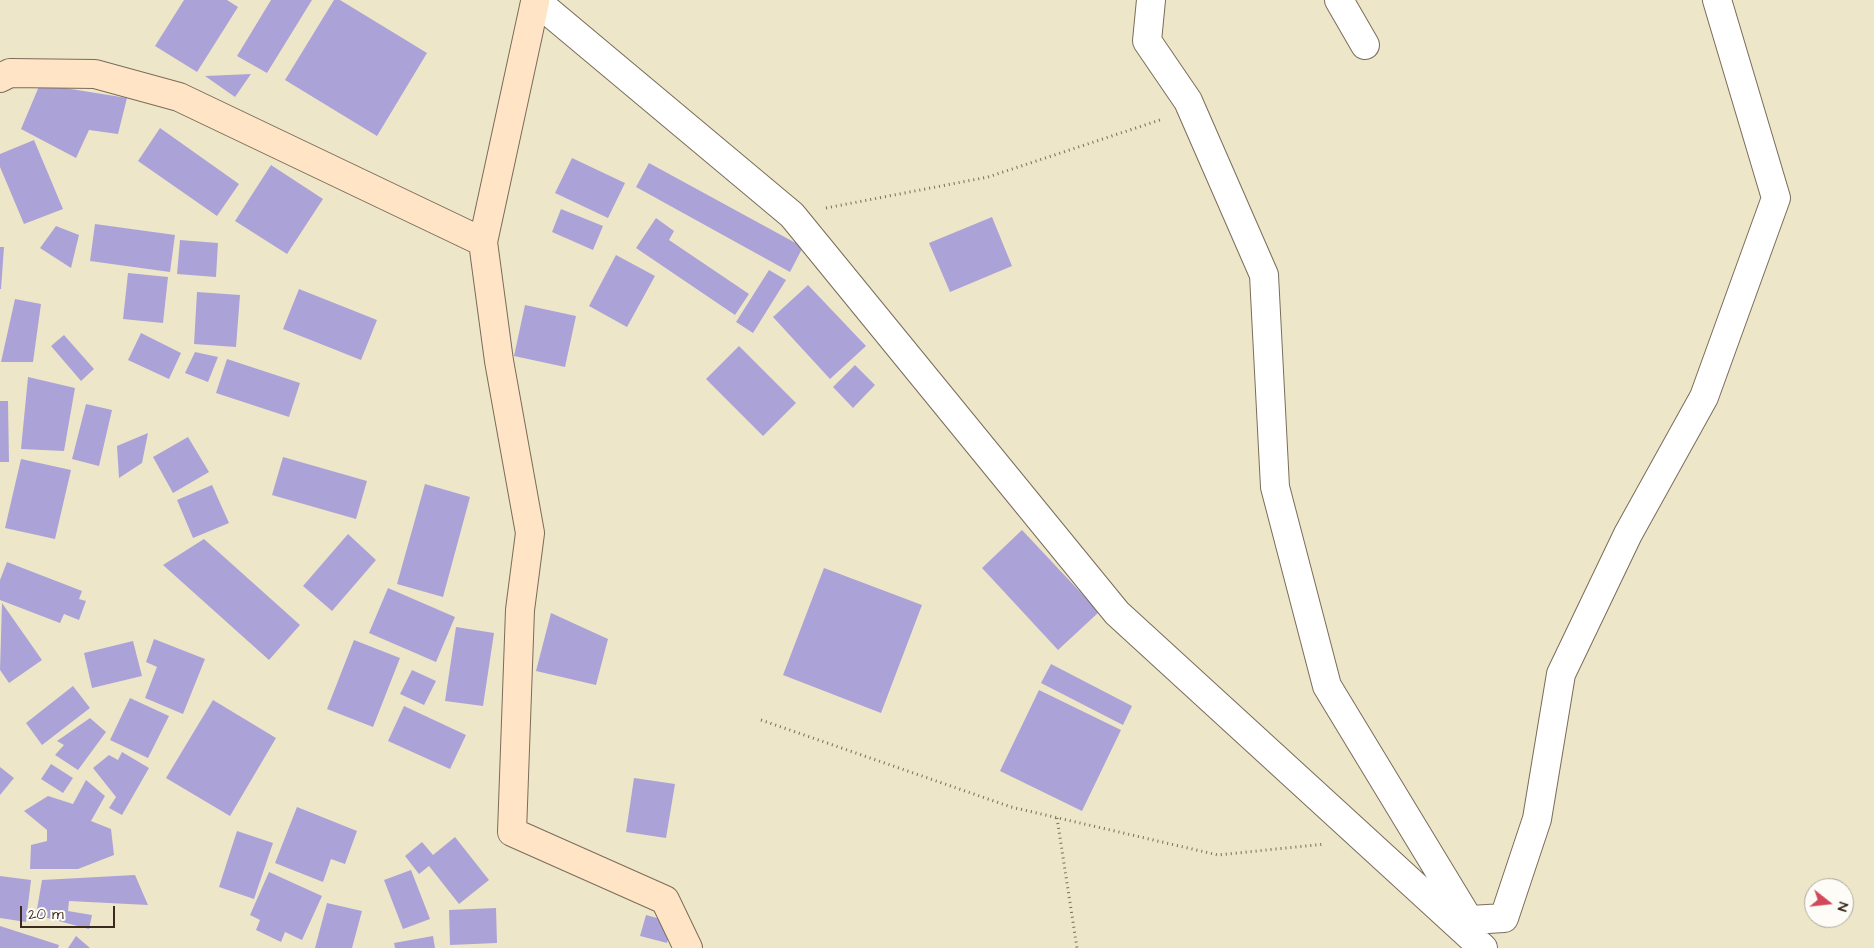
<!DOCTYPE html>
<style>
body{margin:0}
#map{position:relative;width:1874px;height:948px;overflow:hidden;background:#eee6c9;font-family:"Architects Daughter",sans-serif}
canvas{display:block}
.north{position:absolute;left:1804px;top:878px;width:50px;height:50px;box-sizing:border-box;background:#fdfcf7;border:1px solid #afa8a0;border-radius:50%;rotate:106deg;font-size:14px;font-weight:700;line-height:20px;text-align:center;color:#3b2a1e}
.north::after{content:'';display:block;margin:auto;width:18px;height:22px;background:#d1495b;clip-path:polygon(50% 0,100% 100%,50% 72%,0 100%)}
.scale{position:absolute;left:20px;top:906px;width:95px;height:22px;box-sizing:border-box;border:2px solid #3b2a1e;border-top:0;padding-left:6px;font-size:15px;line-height:18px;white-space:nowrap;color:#3b2a1e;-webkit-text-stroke:4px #fdfcf7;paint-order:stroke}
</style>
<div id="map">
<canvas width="1874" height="948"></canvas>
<div class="north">N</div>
<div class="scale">20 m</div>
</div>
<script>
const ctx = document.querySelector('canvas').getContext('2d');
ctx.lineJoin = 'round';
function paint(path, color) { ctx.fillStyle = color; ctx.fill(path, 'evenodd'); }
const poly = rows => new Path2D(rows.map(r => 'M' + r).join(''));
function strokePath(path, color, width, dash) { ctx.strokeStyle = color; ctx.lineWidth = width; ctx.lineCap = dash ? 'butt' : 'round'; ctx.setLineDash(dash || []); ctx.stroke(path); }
paint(poly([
 [184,0,227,0,238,7,197,72,155,46],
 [271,0,312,0,267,73,237,56],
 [334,0,340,0,427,53,377,136,285,80],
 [251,74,235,97,205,76],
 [40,84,127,98,118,134,89,130,76,158,21,129],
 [160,128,239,184,217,216,138,161],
 [34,140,63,209,24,224,0,167,0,154],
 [572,158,625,183,608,218,555,193],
 [649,163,803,247,790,272,636,187],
 [271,165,323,199,287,254,235,221],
 [561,209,603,226,593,250,552,232],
 [992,217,1012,266,950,292,929,243],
 [656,218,674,231,669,240,749,294,735,315,636,248],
 [95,224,175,235,170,272,90,261],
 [56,226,79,235,71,268,40,248],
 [180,240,218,243,216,277,177,274],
 [0,247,4,247,1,289,0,289],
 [616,255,655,276,627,327,589,306],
 [769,270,786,280,753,333,736,322],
 [128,273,168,277,163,323,123,319],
 [808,285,866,346,830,379,773,317],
 [299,289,377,320,361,360,283,329],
 [197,292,240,295,236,347,194,344],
 [15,299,41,304,33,362,1,362],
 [525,305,576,316,565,367,514,356],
 [141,333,181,353,169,379,128,360],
 [64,335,94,369,81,381,51,346],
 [739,346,796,403,763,436,706,379],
 [195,352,218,357,208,382,185,373],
 [227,359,300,383,289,417,216,393],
 [855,365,875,385,853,408,833,387],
 [28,377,75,388,64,451,21,449],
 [0,401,8,401,9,462,0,462],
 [86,404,112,410,99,466,72,459],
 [148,433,142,463,119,478,117,446],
 [188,437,209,472,173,493,153,457],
 [283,457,367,481,356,519,272,495],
 [21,459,71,470,55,539,5,528],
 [425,484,470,497,443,597,397,584],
 [212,485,229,523,193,538,177,500],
 [1022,530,1099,612,1058,650,982,568],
 [348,534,376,560,332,611,303,586],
 [204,539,300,625,269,660,163,565],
 [7,562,82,591,79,599,86,601,79,620,64,614,60,623,0,600,0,580],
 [824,568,922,605,881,713,783,675],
 [388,588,455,617,436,662,369,633],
 [2,603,42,660,9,683,0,670],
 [551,613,608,639,596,685,536,671],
 [456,627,494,633,483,706,445,701],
 [154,639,205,659,183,714,145,698,157,667,146,662],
 [354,640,400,658,373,727,327,709],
 [133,641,142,676,92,688,84,653],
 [1051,664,1132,706,1123,725,1041,683],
 [412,670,436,681,424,705,400,694],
 [73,686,90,708,42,745,26,723],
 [1039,690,1121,730,1082,811,1000,771],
 [130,698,169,716,148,758,110,740],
 [213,700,276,738,230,816,166,778],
 [404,706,466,735,450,769,388,741],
 [90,718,106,732,78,770,55,755,64,745,57,741],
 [122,752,149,768,122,815,109,808,116,797,93,768,109,755,118,760],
 [51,764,73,778,63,793,41,779],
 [0,767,14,778,0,795],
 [634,778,675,784,666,838,626,832],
 [86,780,105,796,91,821,111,829,114,855,78,869,30,869,31,845,47,841,47,830,24,811,48,796,73,804],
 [297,807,357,831,345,864,331,859,323,882,275,863],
 [237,831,273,843,254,899,219,887],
 [455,837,489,880,459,904,429,866,419,874,405,856,422,842,433,855],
 [411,870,430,919,403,929,384,880],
 [269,872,322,896,302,940,285,932,281,942,256,930,260,920,250,915],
 [135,875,148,905,69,901,68,911,92,915,89,929,36,915,42,880],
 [0,876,31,880,26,922,0,918],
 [327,903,362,911,352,948,315,948],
 [496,908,497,943,450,945,449,910],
 [646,915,672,922,667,943,640,936],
 [0,926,59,945,58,948,0,948],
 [76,936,90,948,68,948],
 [433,936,435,948,395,948,394,943]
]), '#aba3d7');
const street = poly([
 [535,0,792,215,1117,613,1483,948],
 [1151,0,1147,41,1188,101,1264,275,1275,487,1327,686,1469,920],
 [1339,0,1365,45],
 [1454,921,1504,918,1537,819,1561,674,1628,534,1704,397,1776,198,1717,0]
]);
const secondary = poly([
 [535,2,483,242,499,361,530,533,520,610,512,832,665,900,688,948],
 [0,78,10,73,95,74,179,97,483,242]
]);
strokePath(street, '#7a6c5a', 30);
strokePath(secondary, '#7a6c5a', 30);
strokePath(poly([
 [826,208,988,177,1163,119],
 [761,720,1011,807,1218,855,1325,844],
 [1057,818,1077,948]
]), '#7a6c5a', 3, [1, 4]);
strokePath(street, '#fff', 28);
strokePath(secondary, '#ffe4c6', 28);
</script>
